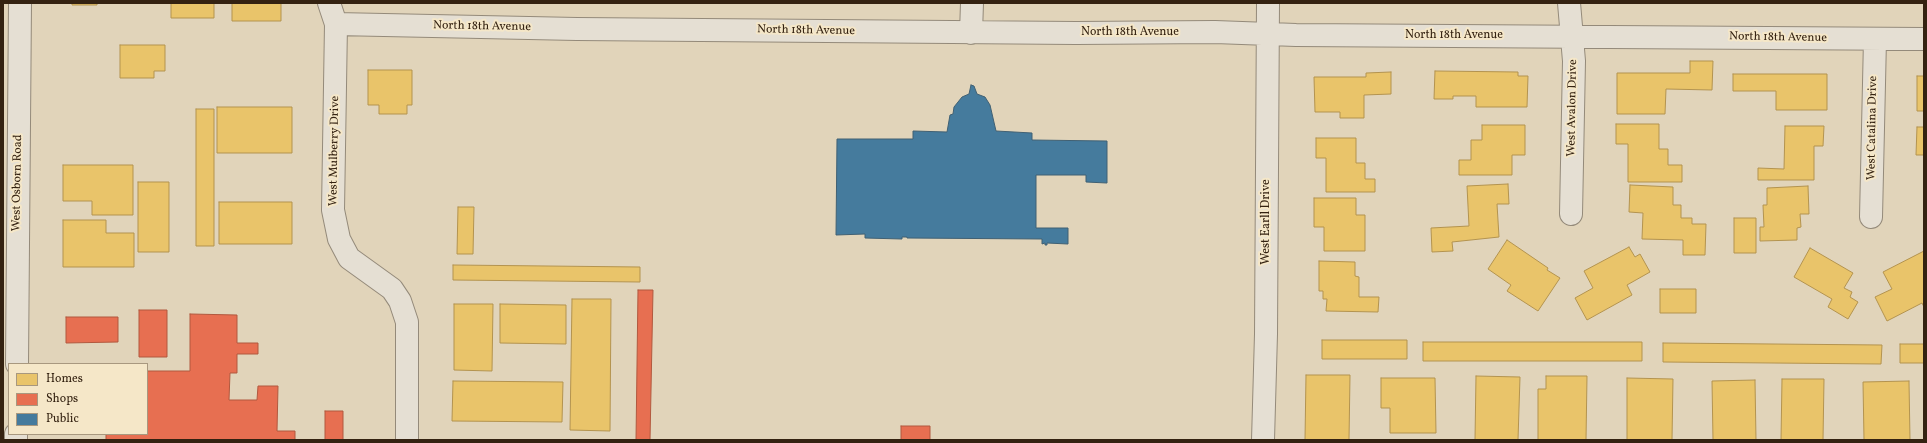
<!DOCTYPE html>
<style>
body{margin:0}
#map{position:relative;width:1927px;height:443px;overflow:hidden;background:#e1d4ba;font-family:Vollkorn,serif}
canvas{display:block}
.frame{position:absolute;inset:0;border:4px solid #342211;pointer-events:none}
.legend{position:absolute;left:8px;top:363px;width:140px;height:72px;box-sizing:border-box;background:#f5e7c8;border:1px solid #a8987f;margin:0;padding:5px 7px;list-style:none;font-size:12px;color:#342211}
.legend li{display:flex;align-items:center;gap:8px;height:20px}
.legend b{width:20px;border:1px solid #a8987f}
</style>
<div id="map">
<canvas width="1927" height="443"></canvas>
<div class="frame"></div>
<ul class="legend">
<li><b style="height:11px;background:#e9c46a"></b>Homes</li>
<li><b style="height:11px;background:#e76f51"></b>Shops</li>
<li><b style="height:11px;background:#457b9d"></b>Public</li>
</ul>
</div>
<script>
const ctx = document.querySelector('canvas').getContext('2d');
ctx.lineJoin = 'round';
function paint(path, color) { ctx.fillStyle = color; ctx.fill(path, 'evenodd'); }
const poly = rows => new Path2D(rows.map(r => 'M' + r).join(''));
function strokePath(path, color, width, dash) { ctx.strokeStyle = color; ctx.lineWidth = width; ctx.lineCap = dash ? 'butt' : 'round'; ctx.setLineDash(dash || []); ctx.stroke(path); }
function label(font, color, halo, rows, align = 'center') {
  ctx.font = font + ' Vollkorn,serif'; ctx.lineWidth = 4; ctx.setLineDash([]); ctx.textBaseline = 'middle'; ctx.strokeStyle = halo; ctx.fillStyle = color; for (const [text, x, y, turn = 0] of rows) {
    ctx.save(); ctx.translate(x, y); ctx.rotate((+turn || 0) * Math.PI / 180); ctx.textAlign = isNaN(turn) ? turn : align; if (halo) ctx.strokeText(text, 0, 0); ctx.fillText(text, 0, 0); ctx.restore();
  }
}
const homes = poly([
 [72,3,97,3,97,5,72,5,72,3],
 [171,3,214,3,214,18,171,18,171,3],
 [232,3,281,3,281,21,232,21,232,3],
 [120,45,165,45,165,71,154,71,154,78,120,78,120,45],
 [1690,61,1713,61,1712,90,1666,89,1665,114,1617,114,1617,73,1690,73,1690,61],
 [368,70,412,70,412,105,407,105,407,114,379,114,379,105,368,105,368,70],
 [1435,71,1518,72,1518,76,1528,76,1527,107,1476,107,1476,96,1453,96,1453,99,1434,99,1435,71],
 [1391,72,1391,94,1364,95,1364,118,1340,118,1340,112,1315,112,1314,77,1366,77,1366,73,1391,72],
 [1733,74,1827,74,1827,110,1776,110,1776,91,1733,91,1733,74],
 [1917,76,1924,76,1924,111,1917,111,1917,76],
 [217,107,292,107,292,153,217,153,217,107],
 [196,109,214,109,214,246,196,246,196,109],
 [1616,124,1659,124,1659,149,1668,149,1668,165,1682,165,1682,182,1628,182,1628,144,1616,144,1616,124],
 [1482,125,1525,125,1525,155,1512,155,1512,175,1459,175,1459,160,1471,160,1471,140,1482,140,1482,125],
 [1785,126,1824,126,1823,146,1814,146,1814,180,1758,180,1758,168,1784,169,1785,126],
 [1917,127,1924,127,1924,155,1916,155,1917,127],
 [1316,138,1356,138,1356,163,1365,163,1365,179,1375,179,1375,192,1326,192,1326,158,1316,158,1316,138],
 [63,165,133,165,133,215,92,215,92,201,63,201,63,165],
 [138,182,169,182,169,252,138,252,138,182],
 [1508,184,1509,204,1497,204,1499,237,1452,242,1453,251,1432,252,1431,228,1469,226,1467,186,1508,184],
 [1630,185,1673,187,1673,205,1681,205,1681,218,1692,218,1692,224,1706,224,1705,255,1683,255,1683,240,1642,239,1643,213,1629,212,1630,185],
 [1808,186,1809,214,1800,214,1801,227,1797,228,1797,240,1760,241,1760,227,1764,227,1763,205,1767,205,1767,188,1808,186],
 [1314,198,1356,198,1356,215,1365,215,1365,251,1324,251,1324,227,1314,227,1314,198],
 [219,202,292,202,292,244,219,244,219,202],
 [458,207,474,207,473,254,457,254,458,207],
 [1734,218,1756,218,1756,253,1734,253,1734,218],
 [63,220,106,220,106,233,134,233,134,267,63,267,63,220],
 [1507,240,1548,268,1547,270,1560,278,1538,311,1507,291,1511,285,1488,269,1507,240],
 [1629,247,1635,257,1640,254,1650,272,1627,285,1632,295,1587,320,1575,298,1593,288,1584,271,1629,247],
 [1810,248,1853,273,1844,288,1852,292,1850,297,1858,302,1848,319,1828,307,1832,299,1794,277,1810,248],
 [1924,251,1924,307,1922,303,1887,321,1875,297,1892,289,1883,272,1924,251],
 [1319,261,1355,262,1355,276,1359,277,1359,297,1379,297,1378,312,1326,311,1327,299,1323,299,1323,291,1319,291,1319,261],
 [453,265,640,267,640,282,453,280,453,265],
 [1660,289,1696,289,1696,313,1660,313,1660,289],
 [572,299,611,299,610,431,570,430,572,299],
 [454,304,493,304,492,371,454,370,454,304],
 [500,304,566,305,566,344,500,343,500,304],
 [1322,340,1407,340,1407,359,1322,359,1322,340],
 [1423,342,1642,342,1642,361,1423,361,1423,342],
 [1663,343,1882,345,1881,364,1663,362,1663,343],
 [1900,344,1924,344,1924,363,1900,363,1900,344],
 [1306,375,1350,375,1349,440,1305,440,1306,375],
 [1476,376,1520,377,1518,440,1475,440,1476,376],
 [1546,376,1587,376,1586,440,1538,440,1538,389,1546,389,1546,376],
 [1381,378,1435,378,1436,433,1390,433,1390,408,1381,408,1381,378],
 [1627,378,1673,379,1672,440,1627,440,1627,378],
 [1782,379,1824,379,1823,440,1781,440,1782,379],
 [1755,380,1756,440,1713,440,1712,381,1755,380],
 [453,381,563,382,562,422,452,421,453,381],
 [1909,381,1910,440,1864,440,1863,382,1909,381]
]);
paint(homes, '#e9c46a');
strokePath(homes, '#b3934f', 1);
const shops = poly([
 [638,290,653,290,650,440,636,440,638,290],
 [139,310,167,310,167,357,139,357,139,310],
 [190,314,237,315,237,343,258,343,258,354,237,354,237,373,230,373,229,400,257,400,258,386,278,386,277,431,295,431,295,440,106,440,106,434,147,434,147,371,190,371,190,314],
 [66,317,118,317,118,342,66,343,66,317],
 [325,411,343,411,343,440,325,440,325,411],
 [901,426,930,426,930,440,901,440,901,426]
]);
paint(shops, '#e76f51');
strokePath(shops, '#b1583e', 1);
const public = poly([
 [971,85,974,86,977,94,985,97,990,105,996,131,1032,133,1032,140,1107,141,1107,183,1086,182,1086,175,1036,175,1036,228,1068,228,1068,244,1047,243,1047,245,1045,245,1045,243,1042,244,1042,239,907,238,907,237,902,237,902,239,865,238,865,234,836,235,837,139,913,139,913,131,947,132,950,115,953,114,954,107,962,97,969,94,971,85]
]);
paint(public, '#457b9d');
strokePath(public, '#406073', 1);
const minor = poly([
 [329,3,336,24,333,210,339,239,349,258,392,289,400,301,407,322,407,440],
 [1569,3,1574,61,1571,214],
 [336,24,577,29,1076,33,1215,32,1296,35,1924,39],
 [971,33,972,3],
 [1871,217,1875,39],
 [17,364,20,3],
 [16,440,16,434],
 [1263,440,1266,334,1268,3]
]);
strokePath(minor, '#948a7a', 24);
strokePath(minor, '#e5dfd3', 22);
label('12px', '#342211', '#f5e7c8', [
 ["North 18th Avenue",482,27,1],
 ["North 18th Avenue",806,31,1],
 ["North 18th Avenue",1130,33],
 ["North 18th Avenue",1454,36],
 ["North 18th Avenue",1778,38,1],
 ["West Avalon Drive",1573,108,-89],
 ["West Catalina Drive",1873,128,-89],
 ["West Mulberry Drive",335,151,-89],
 ["West Osborn Road",18,183,-89],
 ["West Earll Drive",1267,222,-90]
]);
</script>
